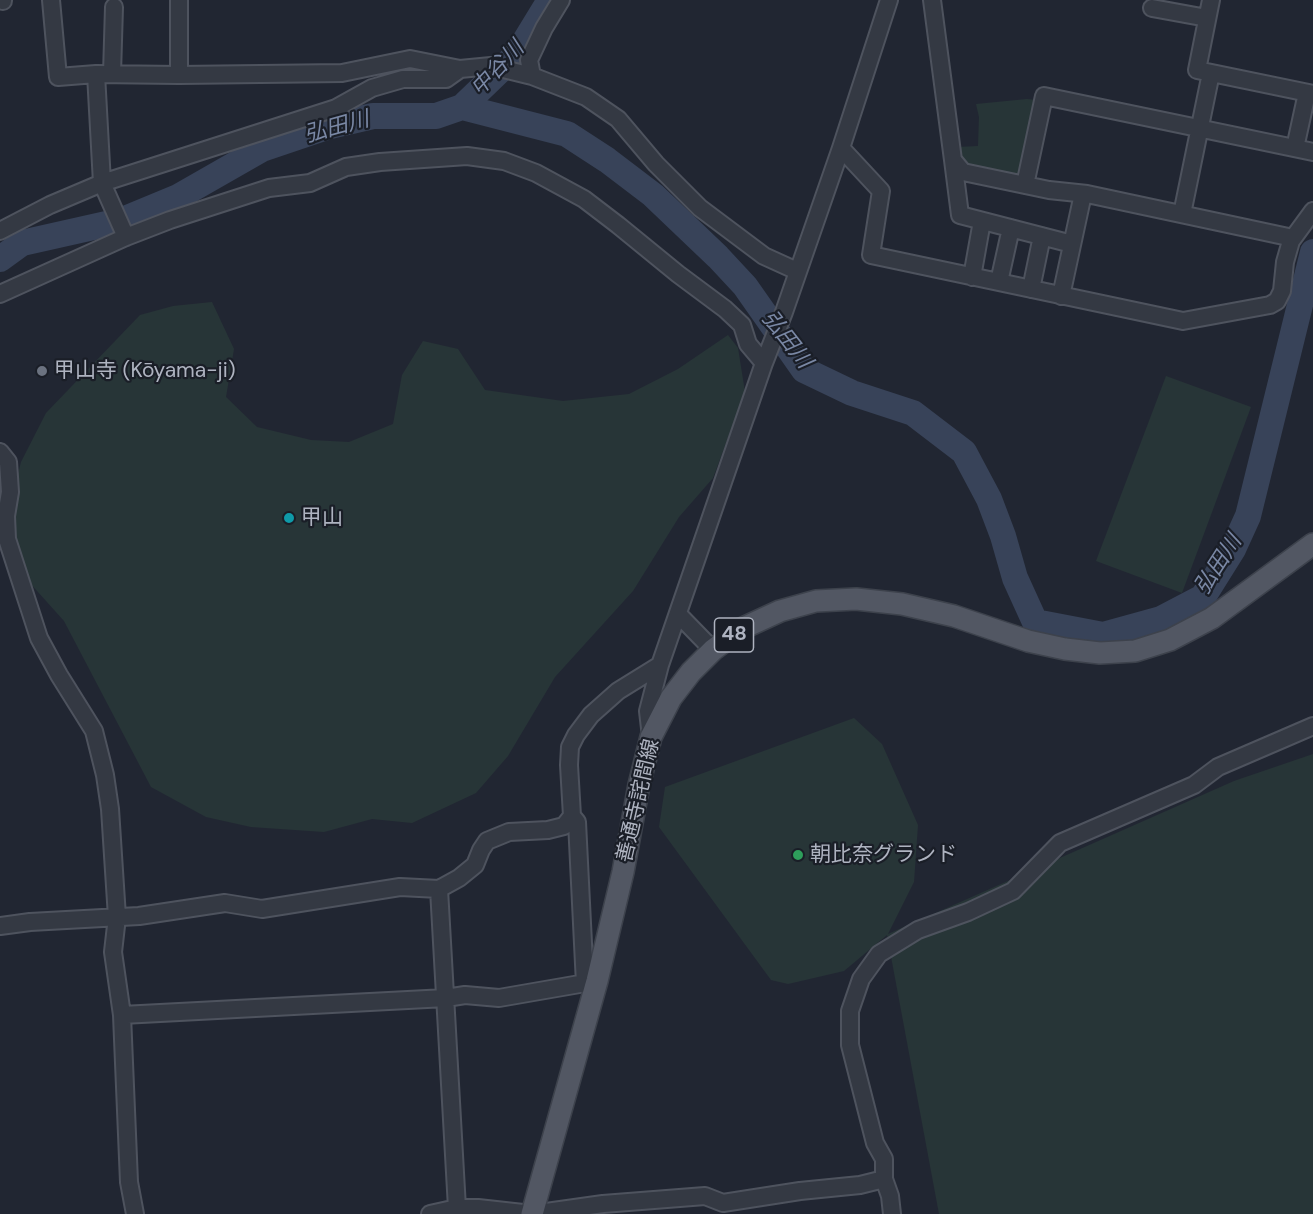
<!DOCTYPE html>
<meta charset="utf-8">
<style>
body{margin:0}
canvas{display:block;background:#212632}
</style>
<canvas width="1313" height="1214"></canvas>
<script>
const ctx = document.querySelector('canvas').getContext('2d');
ctx.lineJoin = 'round';
function paint(path, color) { ctx.fillStyle = color; ctx.fill(path, 'evenodd'); }
const poly = rows => new Path2D(rows.map(r => 'M' + r).join(''));
function strokePath(path, color, width, dash) { ctx.strokeStyle = color; ctx.lineWidth = width; ctx.lineCap = dash ? 'butt' : 'round'; ctx.setLineDash(dash || []); ctx.stroke(path); }
function label(font, color, halo, rows, align = 'center') {
  ctx.font = font + ' "DM Sans","Noto Sans JP",sans-serif'; ctx.lineWidth = 4.5; ctx.setLineDash([]); ctx.textBaseline = 'middle'; ctx.strokeStyle = halo; ctx.fillStyle = color; for (const [text, x, y, turn = 0] of rows) {
    ctx.save(); ctx.translate(x, y); ctx.rotate((+turn || 0) * Math.PI / 180); ctx.textAlign = isNaN(turn) ? turn : align; if (halo) ctx.strokeText(text, 0, 0); ctx.fillText(text, 0, 0); ctx.restore();
  }
}
paint(poly([
 [1027,99,1036,100,1021,171,1015,176,963,167,958,147,978,146,979,117,976,104],
 [212,302,234,349,226,397,257,427,311,440,349,442,393,424,402,375,423,341,458,349,485,390,563,401,629,394,678,369,728,335,738,348,745,392,713,478,679,517,633,591,555,677,508,756,476,793,412,823,372,819,324,832,251,827,206,817,151,787,64,621,29,582,9,542,9,509,21,462,46,413,140,315,173,306],
 [1166,376,1251,407,1182,593,1096,561],
 [854,718,882,744,918,825,914,882,888,934,1234,781,1313,754,1313,1214,939,1214,887,935,844,971,788,984,771,980,659,827,665,787]
]), '#273537');
strokePath(poly([
 [462,107,517,54,550,0],
 [0,259,22,243,120,221,178,197,262,149,330,126,373,116,436,116,462,107,567,134,607,160,653,195,718,257,745,286,804,370,852,393,913,413,964,452,989,499,1003,536,1015,578,1035,622,1103,635,1161,619,1203,597,1233,549,1248,516,1313,252]
]), '#384359', 26);
const minor = poly([
 [3,0,3,1],
 [51,0,58,77,96,74,179,75,342,73,410,59,460,69,491,66,532,76,586,97,618,119,656,164,700,208,764,256,797,271],
 [179,0,179,75],
 [932,0,953,160,963,172,1049,190,1087,194,1293,238],
 [1211,0,1197,70,1313,94],
 [1152,8,1207,18],
 [96,74,102,183,126,237],
 [112,74,114,7],
 [532,76,529,60,544,28,561,0],
 [841,148,881,191,871,255,1183,321,1270,305,1277,301,1282,291,1285,262,1291,241,1313,211],
 [1295,148,1307,93],
 [953,160,960,215,1072,244],
 [1025,185,1044,96,1313,152],
 [1182,214,1211,73],
 [0,231,50,205,102,183,336,108,372,88,403,79,446,79,460,69],
 [972,277,982,221],
 [999,282,1011,228],
 [1031,289,1042,236],
 [0,294,126,237,170,220,269,188,310,183,346,167,380,162,467,156,504,161,536,173,584,199,618,225,678,274,725,309,742,325,748,344,764,363],
 [1061,296,1083,194],
 [0,452,8,462,10,492,6,516,7,539,39,638,59,675,94,731,105,775,110,809,117,917,113,952,122,1015,129,1182,135,1214],
 [678,614,713,650],
 [651,737,648,711,660,665,764,363,784,312,841,148,889,0],
 [572,816,577,822,585,984],
 [439,889,457,1208],
 [0,926,30,922,139,916,225,903,262,909,400,887,439,889,459,878,475,865,481,850,487,841,509,832,548,830,564,826,572,816,569,765,570,747,576,735,591,715,618,691,660,665],
 [122,1015,446,998,465,995,499,998,597,981],
 [430,1214,457,1208,478,1208,532,1214,603,1204,705,1196,723,1203,800,1191,860,1185,884,1179],
 [892,1214,890,1196,884,1179,884,1159,875,1143,850,1045,850,1011,861,979,879,954,918,930,968,912,1013,891,1060,843,1194,785,1218,767,1313,726]
]);
const major = poly([
 [532,1214,597,981,623,872,639,785,651,737,671,698,691,672,713,650,741,629,780,611,816,601,856,599,902,604,954,616,1028,641,1065,649,1100,653,1135,651,1170,640,1212,618,1313,544]
]);
strokePath(minor, '#4e535e', 20);
strokePath(major, '#3d424c', 24);
strokePath(minor, '#343943', 16);
strokePath(major, '#525763', 21);
for (const [x, y, r, color] of [
 [42,371,6,"#6b7280"],
 [289,518,6,"#0f9aa8"],
 [798,855,6,"#2e9e5b"]
]) { const dot = new Path2D(); dot.arc(x, y, r, 0, 2 * Math.PI); ctx.fillStyle = color; ctx.fill(dot); strokePath(dot, '#1a1e27', 2); }
for (const [x, y, w] of [
 [734,635,39]
]) { const box = new Path2D(); box.roundRect(x - w / 2, y - 17, w, 34, 4.5); ctx.fillStyle = '#1a1e27'; ctx.fill(box); strokePath(box, '#aeb3c0', 1.5); }
label('bold 20px', '#aeb3c0', null, [
 ["48",734,635]
]);
label('21px', '#aeb3c0', '#1a1e27', [
 ["甲山寺 (Kōyama-ji)",54,371],
 ["甲山",301,518],
 ["朝比奈グランド",810,855]
], 'left');
label('21px', '#aeb3c0', '#1a1e27', [
 ["善通寺詫間線",639,801,-77]
]);
label('italic 22px', '#7a88a5', '#1a1e27', [
 ["中谷川",498,69,-47],
 ["弘田川",337,128,-15],
 ["弘田川",786,340,52],
 ["弘田川",1219,565,-57]
]);
</script>
